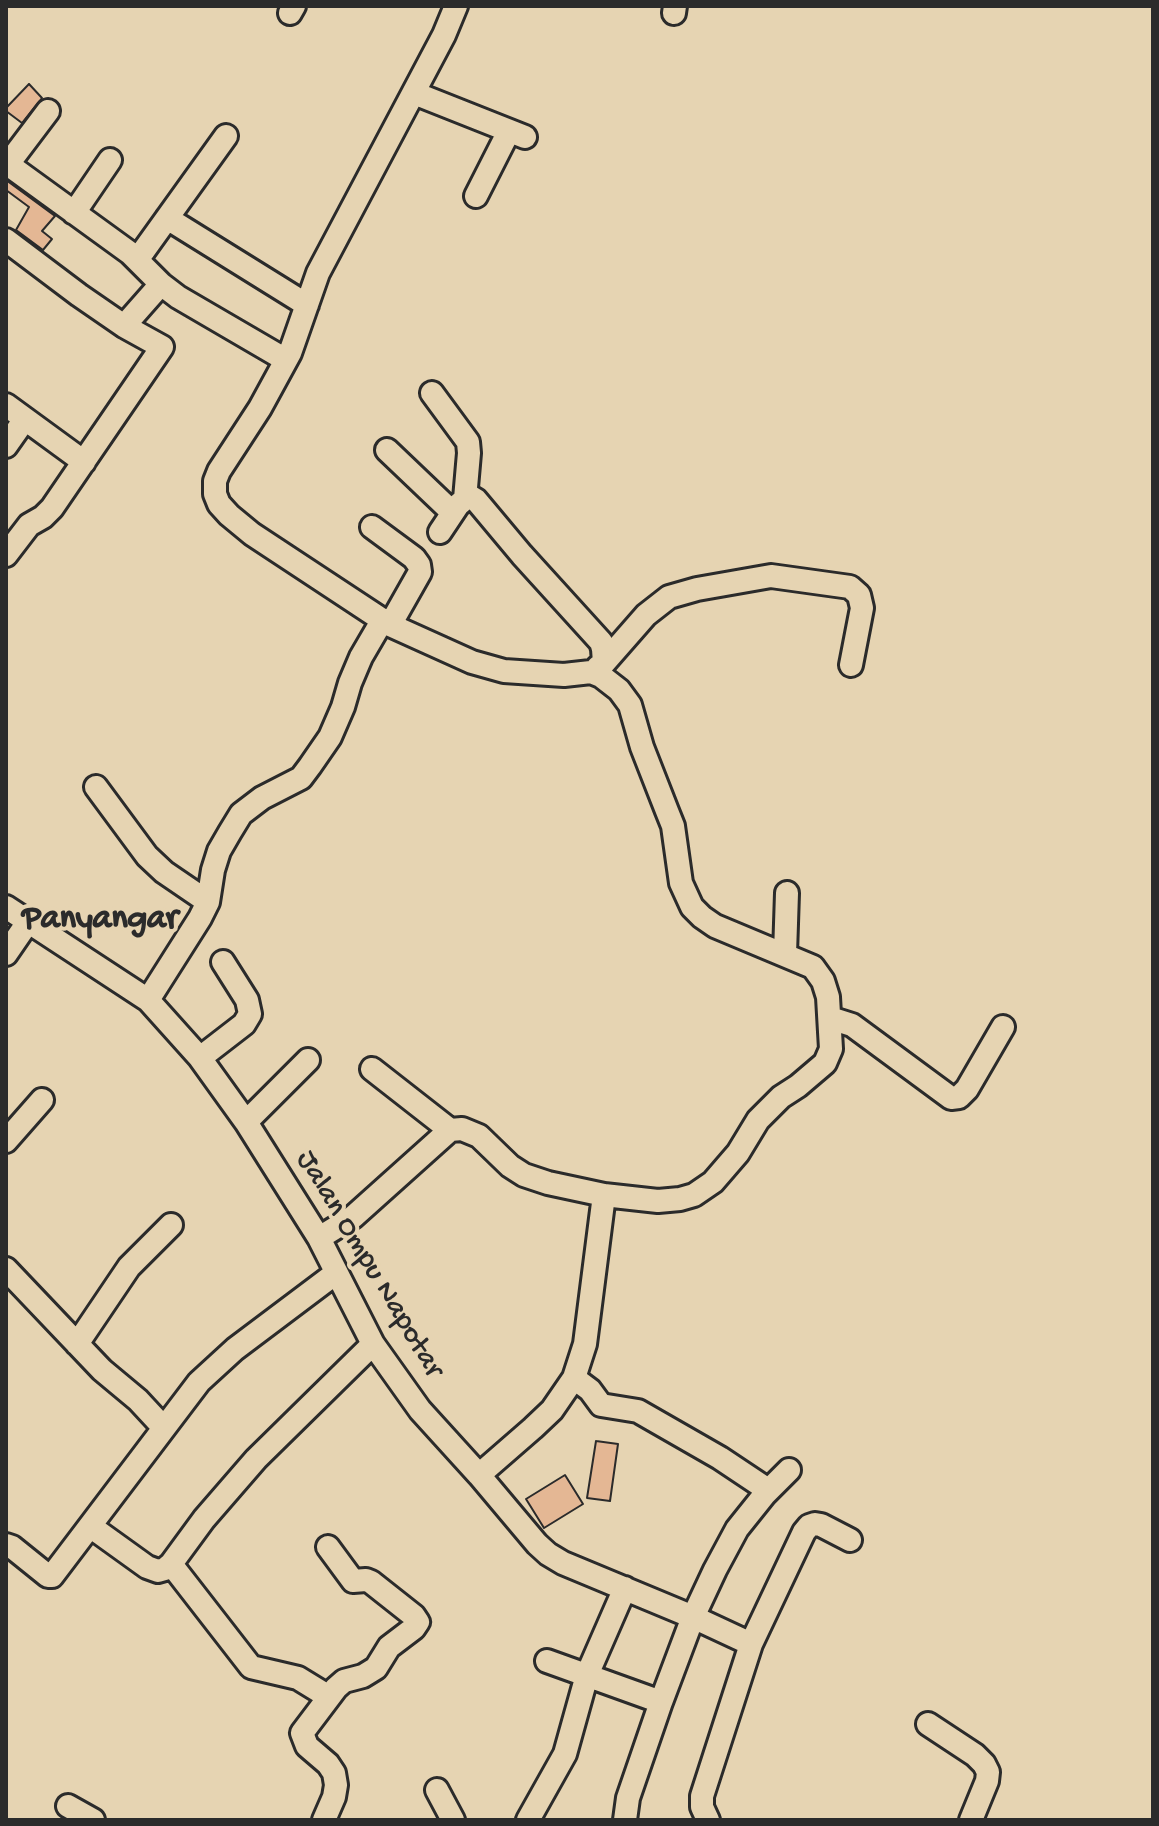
<!DOCTYPE html>
<style>
body{margin:0}
#map{position:relative;width:1159px;height:1826px;overflow:hidden;background:#e6d4b2;font-family:"Gochi Hand",sans-serif}
canvas{display:block}
.frame{position:absolute;inset:0;border:8px solid #2b2b2b;pointer-events:none}
</style>
<div id="map">
<canvas width="1159" height="1826"></canvas>
<div class="frame"></div>
</div>
<script>
const ctx = document.querySelector('canvas').getContext('2d');
ctx.lineJoin = 'round';
function paint(path, color) { ctx.fillStyle = color; ctx.fill(path, 'evenodd'); }
const poly = rows => new Path2D(rows.map(r => 'M' + r).join(''));
function strokePath(path, color, width, dash) { ctx.strokeStyle = color; ctx.lineWidth = width; ctx.lineCap = dash ? 'butt' : 'round'; ctx.setLineDash(dash || []); ctx.stroke(path); }
function label(font, color, halo, rows, align = 'center') {
  ctx.font = font + ' "Gochi Hand",sans-serif'; ctx.lineWidth = 8; ctx.setLineDash([]); ctx.textBaseline = 'middle'; ctx.strokeStyle = halo; ctx.fillStyle = color; for (const [text, x, y, turn = 0] of rows) {
    ctx.save(); ctx.translate(x, y); ctx.rotate((+turn || 0) * Math.PI / 180); ctx.textAlign = isNaN(turn) ? turn : align; if (halo) ctx.strokeText(text, 0, 0); ctx.fillText(text, 0, 0); ctx.restore();
  }
}
const building = poly([
 [29,84,42,98,22,123,6,111,6,108,29,84],
 [6,180,55,216,42,231,52,239,43,250,16,230,29,207,6,190,6,180],
 [596,1441,618,1444,610,1501,587,1498,596,1441],
 [565,1475,583,1504,544,1528,526,1499,565,1475]
]);
paint(building, '#e4b794');
strokePath(building, '#2b2b2b', 2);
const minor = poly([
 [290,13,294,6],
 [674,13,675,6],
 [414,93,525,137],
 [6,163,130,253,161,284,178,297,286,360],
 [8,164,48,111],
 [476,196,509,131],
 [74,213,110,160],
 [167,218,307,305],
 [6,240,79,295,124,326,162,347,52,508,43,517,29,525,6,555],
 [137,260,226,136],
 [124,326,161,284],
 [432,393,468,442,469,453,465,499],
 [6,405,84,462],
 [6,446,25,419],
 [387,450,452,512],
 [372,527,414,558,419,565,420,572,390,625],
 [440,532,458,505,465,499,471,497,476,500,522,555,601,642,603,649,604,663,598,667],
 [604,663,646,615,669,597,697,589,771,576,850,587,859,595,862,608,851,665],
 [96,787,147,856,164,872,208,902],
 [6,907,148,1000,200,1058,246,1122,319,1238,373,1344,420,1410,479,1475,537,1544,548,1554,563,1563,693,1617,751,1644,702,1796,702,1807,708,1820],
 [6,954,28,922],
 [785,954,787,893],
 [148,1000,200,918,208,902,213,870,219,851,230,832,241,814,262,798,301,778,310,766,330,737,343,707,350,683,361,657,382,621],
 [830,1018,852,1025,951,1098,959,1097,967,1089,1003,1027],
 [200,1058,244,1024,250,1014,247,1000,223,962],
 [372,1069,450,1130],
 [246,1122,308,1060],
 [6,1141,42,1100],
 [319,1238,353,1217,450,1130,462,1129,479,1136,510,1166,524,1175,548,1183,604,1195,658,1201,680,1199,694,1195,713,1182,738,1153,758,1120,781,1097,798,1086,825,1063,831,1049,828,997,823,981,813,967,715,926,702,917,692,907,681,883,673,826,667,811,642,747,630,705,619,690,601,676,591,672,564,675,504,671,472,662,390,625,252,534,229,515,219,504,215,494,215,481,219,471,260,408,290,353,318,273,444,35,456,6],
 [6,1269,102,1370,138,1400,163,1427],
 [77,1344,129,1267,171,1225],
 [574,1378,590,1390,601,1405,638,1411,720,1458,768,1490],
 [479,1475,533,1428,552,1410,574,1378,585,1344,604,1195],
 [90,1526,147,1567,158,1571,165,1569,171,1564,204,1519,256,1459,373,1344],
 [6,1545,12,1547,48,1576,52,1576,199,1382,235,1349,336,1273],
 [171,1564,251,1667,298,1678,329,1697],
 [751,1644,804,1532,809,1526,815,1524,821,1525,850,1540],
 [547,1661,661,1702],
 [928,1724,975,1755,984,1764,988,1772,987,1781,971,1820],
 [437,1790,453,1820],
 [68,1806,93,1820],
 [324,1820,334,1797,336,1785,334,1773,328,1764,307,1746,302,1733,336,1688,344,1681,363,1676,376,1668,389,1647,414,1628,418,1622,414,1616,371,1582,366,1580,353,1581,328,1547],
 [528,1820,565,1754,587,1675,625,1588],
 [625,1820,628,1798,661,1702,693,1617,715,1570,737,1529,765,1494,789,1470]
]);
strokePath(minor, '#2b2b2b', 28);
strokePath(minor, '#e6d4b2', 22);
label('30px', '#2b2b2b', '#e6d4b2', [
 ["Jalan Ompu Napotar",368,1265,59]
]);
label('bold 34px', '#2b2b2b', '#e6d4b2', [
 ["Panyangar",100,921]
]);
</script>
